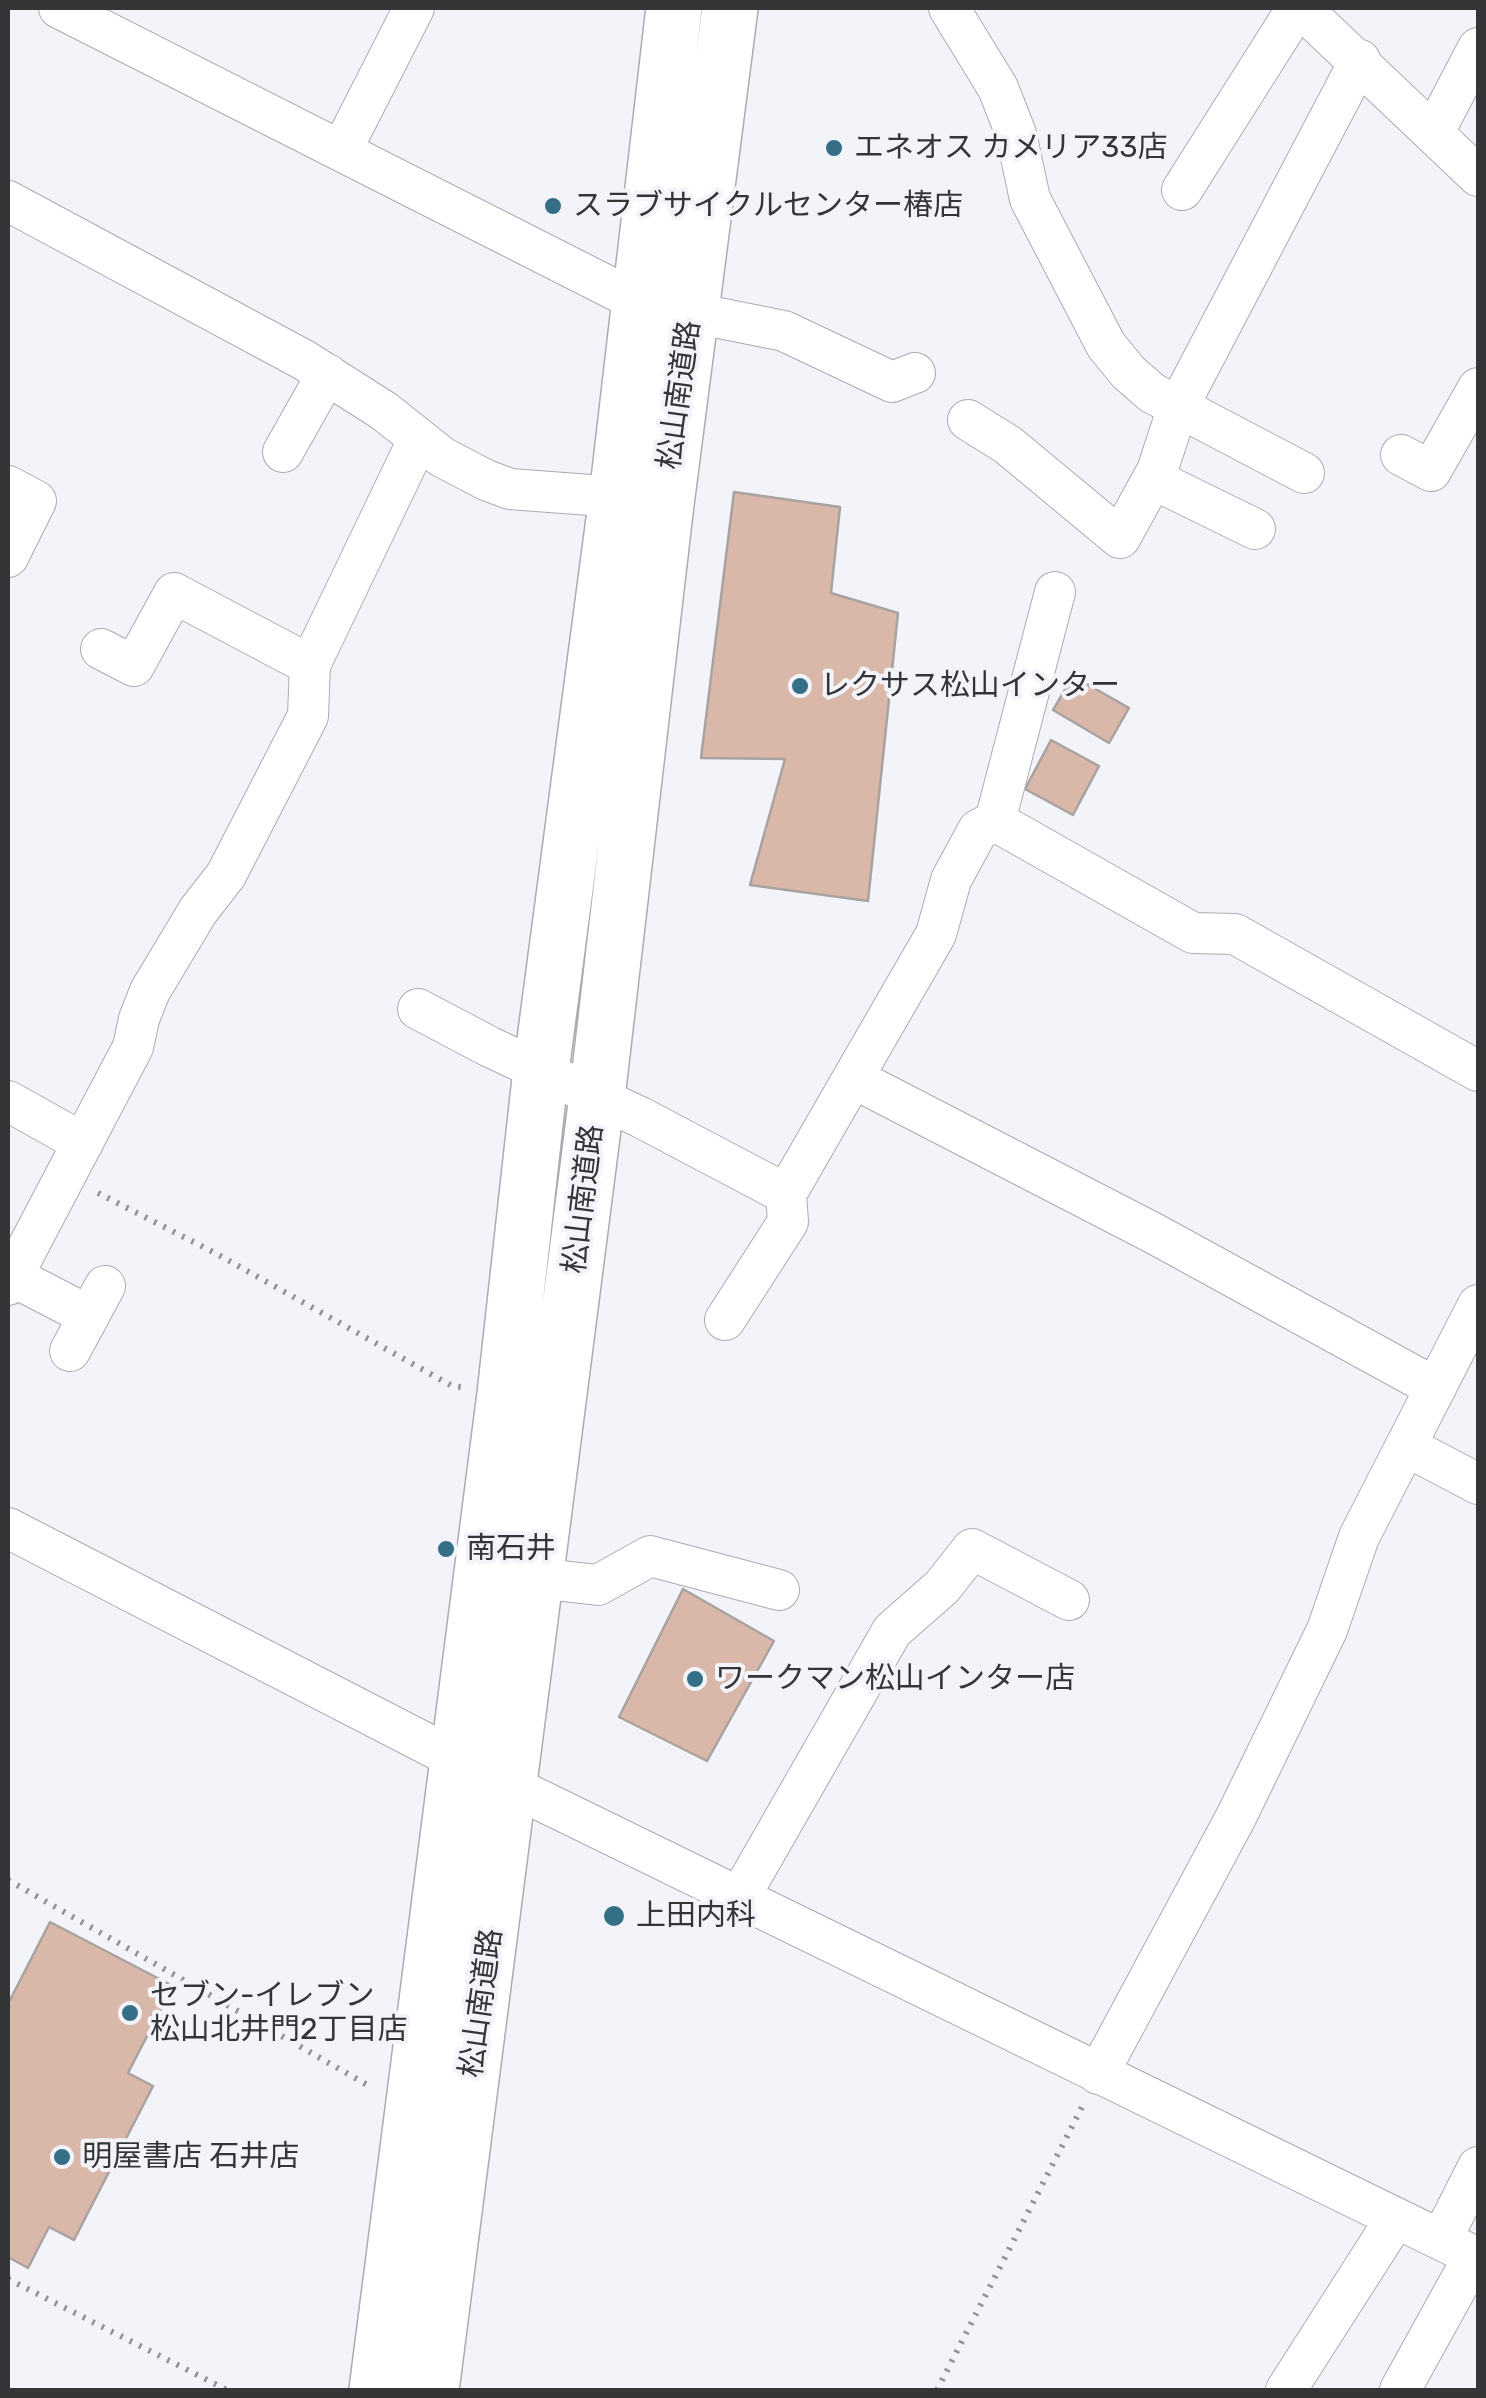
<!DOCTYPE html>
<meta charset="utf-8">
<style>
body{margin:0}
#map{position:relative;width:1486px;height:2398px;overflow:hidden;background:#f2f4f9;font-family:Rubik,sans-serif}
canvas{display:block}
.frame{position:absolute;inset:0;border:10px solid #343537;pointer-events:none}
</style>
<div id="map">
<canvas width="1486" height="2398"></canvas>
<div class="frame"></div>
</div>
<script>
const ctx = document.querySelector('canvas').getContext('2d');
ctx.lineJoin = 'round';
function paint(path, color) { ctx.fillStyle = color; ctx.fill(path, 'evenodd'); }
const poly = rows => new Path2D(rows.map(r => 'M' + r).join(''));
function strokePath(path, color, width, dash) { ctx.strokeStyle = color; ctx.lineWidth = width; ctx.lineCap = dash ? 'butt' : 'round'; ctx.setLineDash(dash || []); ctx.stroke(path); }
function label(font, color, halo, rows, align = 'center') {
  ctx.font = font + ' Rubik,"Noto Sans JP",sans-serif'; ctx.lineWidth = 8; ctx.setLineDash([]); ctx.textBaseline = 'middle'; ctx.strokeStyle = halo; ctx.fillStyle = color; for (const [text, x, y, turn = 0] of rows) {
    ctx.save(); ctx.translate(x, y); ctx.rotate((+turn || 0) * Math.PI / 180); ctx.textAlign = isNaN(turn) ? turn : align; if (halo) ctx.strokeText(text, 0, 0); ctx.fillText(text, 0, 0); ctx.restore();
  }
}
const building = poly([
 [734,492,840,507,831,593,898,613,868,901,750,885,785,759,701,758,734,492],
 [1073,676,1129,708,1109,743,1053,710,1073,676],
 [1051,740,1099,766,1073,815,1025,789,1051,740],
 [683,1589,774,1641,707,1761,619,1717,683,1589],
 [50,1922,173,1986,128,2073,153,2086,74,2240,49,2227,28,2268,8,2257,8,2004,50,1922]
]);
paint(building, '#dab8a9');
strokePath(building, '#a8a2a0', 2.5);
const street = poly([
 [59,8,639,302,784,331,892,382,915,373],
 [949,8,998,88,1016,134,1030,199,1106,345,1128,372,1152,393,1304,473],
 [1301,8,1478,176],
 [1434,132,1478,48],
 [341,151,414,8],
 [1182,190,1297,8],
 [8,201,304,360,384,411,442,457,486,480,510,489,617,497],
 [968,420,1008,445,1120,538,1157,471,1178,407,1360,60],
 [283,452,327,374],
 [1401,455,1431,471,1478,388],
 [1153,479,1255,529],
 [8,486,36,501,8,557],
 [1055,592,995,821,1193,933,1235,934,1478,1071],
 [101,649,134,666,174,593,310,665],
 [418,1009,490,1047,640,1117,786,1194],
 [853,1078,1155,1234,1436,1388],
 [8,1101,83,1143],
 [12,1276,89,1316],
 [8,1285,133,1047,139,1019,150,991,198,911,226,875,308,716,310,665,418,440],
 [725,1320,788,1222,786,1194,936,934,951,880,978,830,995,821],
 [70,1351,105,1286],
 [1406,1446,1478,1484],
 [8,1528,456,1759,1478,2258],
 [536,1578,598,1585,650,1556,779,1590],
 [739,1898,892,1631,942,1587,972,1549,1069,1600],
 [1098,2074,1236,1817,1327,1630,1359,1537,1478,1305],
 [1441,2240,1478,2167],
 [1286,2390,1396,2218],
 [1400,2390,1474,2256]
]);
const highway = poly([
 [377,2390,505,1394,541,1070,617,497,674,8],
 [431,2390,597,1097,665,512,730,8]
]);
strokePath(street, '#abacb2', 42);
strokePath(highway, '#abacb2', 58);
strokePath(poly([
 [98,1193,217,1254,452,1386,461,1387],
 [8,1880,371,2087],
 [8,2279,227,2390],
 [937,2390,1082,2107]
]), '#909295', 6, [2.5, 8]);
strokePath(street, '#fff', 40);
strokePath(highway, '#fff', 55);
for (const [x, y, r, color] of [
 [834,148,10,"#346f87"],
 [553,206,10,"#346f87"],
 [800,686,10,"#346f87"],
 [446,1549,10,"#346f87"],
 [695,1679,10,"#346f87"],
 [614,1916,12,"#346f87"],
 [130,2013,10,"#346f87"],
 [62,2157,10,"#346f87"]
]) { const dot = new Path2D(); dot.arc(x, y, r, 0, 2 * Math.PI); ctx.fillStyle = color; ctx.fill(dot); strokePath(dot, '#f2f4f9', 4); }
label('30px', '#343537', '#f2f4f9', [
 ["エネオス カメリア33店",854,148],
 ["スラブサイクルセンター椿店",573,206],
 ["レクサス松山インター",820,686],
 ["南石井",466,1549],
 ["ワークマン松山インター店",715,1679],
 ["上田内科",636,1916],
 ["セブン-イレブン",150,1996],
 ["松山北井門2丁目店",150,2030],
 ["明屋書店 石井店",82,2157]
], 'left');
label('30px', '#343537', '#f2f4f9', [
 ["松山南道路",680,395,-82],
 ["松山南道路",584,1199,-83],
 ["松山南道路",482,2003,-82]
]);
</script>
